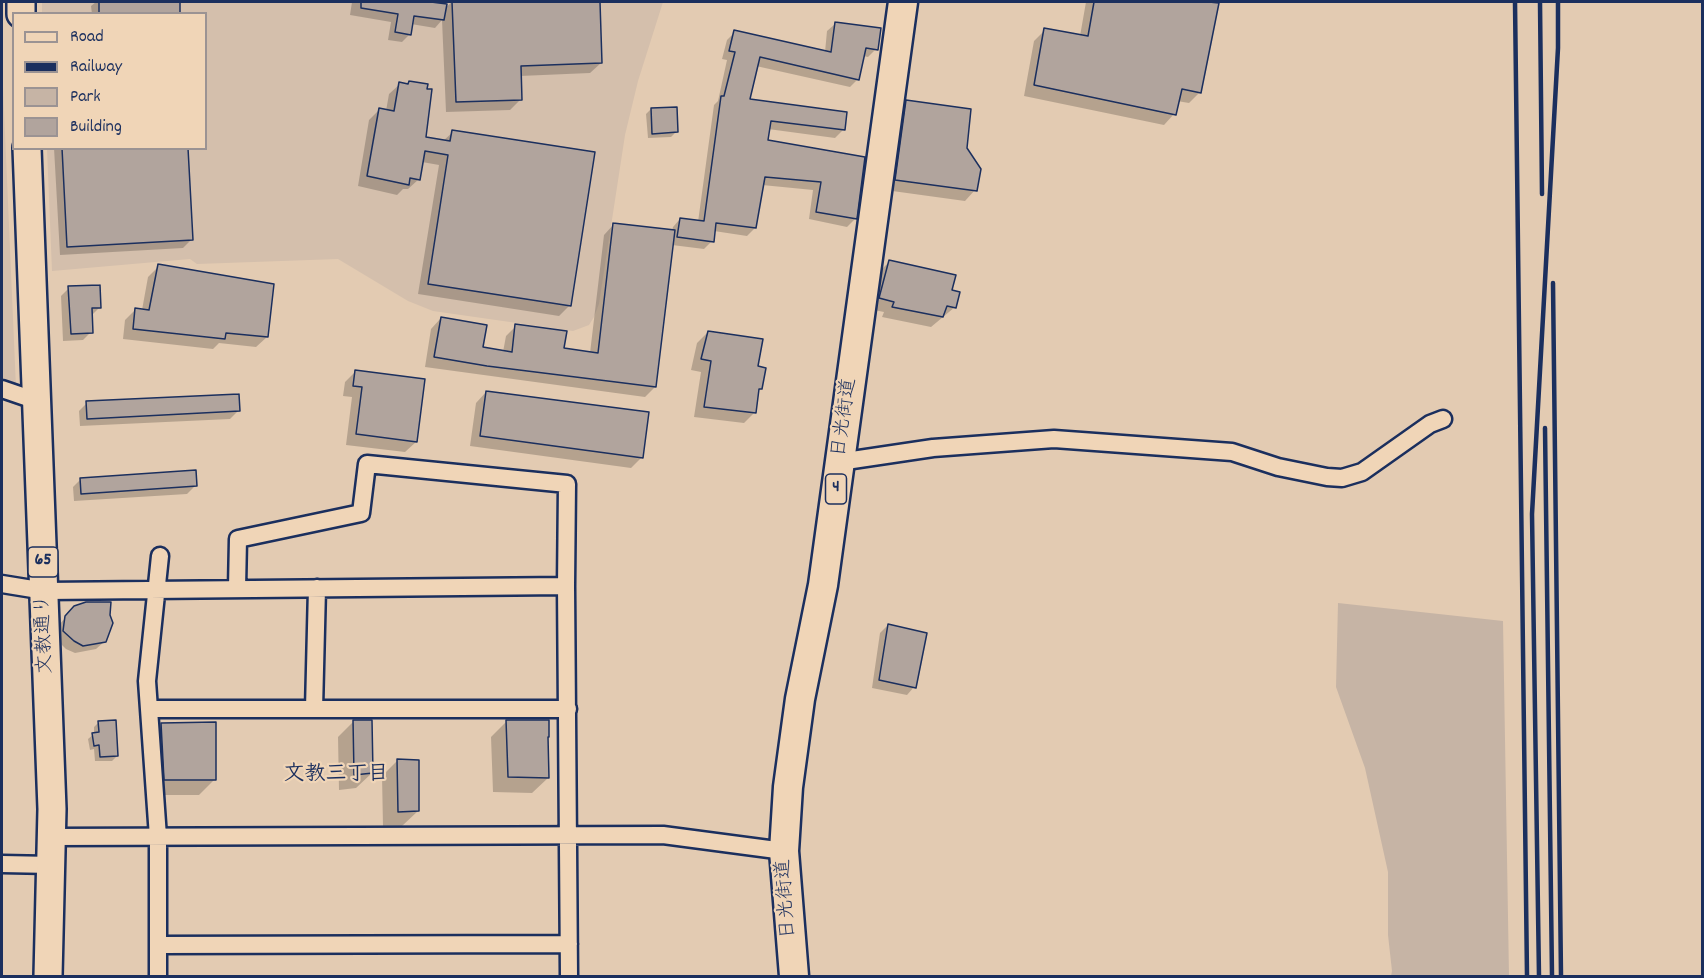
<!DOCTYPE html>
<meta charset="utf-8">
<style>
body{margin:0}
#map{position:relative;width:1704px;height:978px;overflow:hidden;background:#e3cbb2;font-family:Dekko,sans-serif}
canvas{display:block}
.frame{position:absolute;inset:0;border:3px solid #1b2f5e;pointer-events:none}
.legend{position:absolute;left:12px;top:12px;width:195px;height:138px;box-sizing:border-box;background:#f0d5b7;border:2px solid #9b9393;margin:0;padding:8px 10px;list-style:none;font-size:18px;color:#1b2f5e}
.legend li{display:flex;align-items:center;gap:12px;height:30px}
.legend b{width:30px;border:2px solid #9b9393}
</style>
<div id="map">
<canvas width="1704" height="978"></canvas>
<div class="frame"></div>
<ul class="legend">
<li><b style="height:8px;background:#f0d5b7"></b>Road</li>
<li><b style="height:8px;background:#1b2f5e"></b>Railway</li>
<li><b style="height:16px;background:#c6b4a5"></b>Park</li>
<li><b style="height:16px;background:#b1a49d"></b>Building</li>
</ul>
</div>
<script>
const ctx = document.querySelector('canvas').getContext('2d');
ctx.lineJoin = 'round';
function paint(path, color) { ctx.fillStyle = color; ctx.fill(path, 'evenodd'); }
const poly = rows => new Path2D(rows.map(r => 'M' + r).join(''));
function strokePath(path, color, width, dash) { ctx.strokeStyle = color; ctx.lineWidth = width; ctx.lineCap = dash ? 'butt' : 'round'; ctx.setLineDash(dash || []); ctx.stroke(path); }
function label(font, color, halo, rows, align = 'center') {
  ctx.font = font + ' Dekko,"Klee One",sans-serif'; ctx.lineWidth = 4.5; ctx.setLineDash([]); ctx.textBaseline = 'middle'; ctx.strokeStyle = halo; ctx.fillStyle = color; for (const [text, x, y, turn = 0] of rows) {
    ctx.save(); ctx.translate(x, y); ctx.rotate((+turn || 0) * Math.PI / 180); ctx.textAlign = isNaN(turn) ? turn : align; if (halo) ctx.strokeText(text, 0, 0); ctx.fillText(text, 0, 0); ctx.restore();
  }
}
paint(poly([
 [42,2,663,2,638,81,625,135,599,304,594,317,589,325,573,331,433,311,408,301,338,259,197,264,190,259,52,271,47,149,206,148,206,14,42,13],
 [2,64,16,388,2,383]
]), '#d4bfac');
paint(poly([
 [1338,603,1503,621,1509,976,1391,976,1392,971,1388,935,1388,872,1365,768,1336,687]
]), '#c6b4a5');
paint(poly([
 [96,2,178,2,179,14,92,14,91,6],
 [352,2,422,2,445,5,444,9,452,2,598,2,601,63,590,73,520,76,521,99,510,110,446,112,442,20,435,28,411,24,410,34,402,42,388,40,391,22,350,15],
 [1086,2,1201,2,1217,5,1200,92,1189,103,1177,101,1174,114,1164,125,1024,96,1034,41,1045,30,1080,36],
 [835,24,876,49,868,57,863,56,858,79,850,87,756,66,748,101,843,130,835,138,768,129,767,141,863,158,855,219,847,227,809,219,813,190,762,185,755,228,747,236,714,231,712,241,704,249,672,245,655,387,645,397,425,367,431,329,441,318,481,348,503,352,506,336,516,326,563,349,590,353,604,235,614,224,672,231,673,227,680,219,698,222,714,105,718,101,727,60,722,59,727,40,735,32,825,52,827,31],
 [409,82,424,138,443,141,453,132,570,305,559,316,418,294,439,165,422,162,419,179,408,189,403,189,397,195,358,186,369,120,379,110,386,111,389,94,400,84,407,85],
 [907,102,966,148,975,190,965,201,885,190,896,112],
 [651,109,676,132,671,137,648,138,646,114],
 [54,148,186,148,191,240,183,248,60,255],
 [889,262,955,307,931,327,882,317,884,312,869,309,879,272],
 [159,266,267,337,256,347,219,343,213,349,123,339,125,320,136,309,142,310,148,277],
 [69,288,100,307,92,315,91,332,83,340,63,341,61,296],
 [708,332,756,368,761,388,757,392,755,412,744,423,694,417,701,372,691,370,697,343],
 [355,372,416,442,405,452,346,445,352,397,343,396,345,382],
 [486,392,642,457,631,468,470,446,476,403],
 [87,403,238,411,230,419,80,426,79,411],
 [81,479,195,486,187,494,74,501,73,487],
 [67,616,105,641,96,649,75,653,66,649,56,639,58,626],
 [888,625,914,687,907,695,872,688,880,633],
 [354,721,372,773,356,788,339,790,338,737],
 [507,721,548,778,532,793,493,792,491,737],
 [99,722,117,756,112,761,95,761,94,749,90,750,88,739,94,734,94,727],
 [162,724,215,779,199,795,149,795,146,740],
 [398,760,418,811,402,826,383,827,382,776]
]), '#0003');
const building = poly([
 [99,2,180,2,180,14,99,14,99,2],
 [361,2,431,2,447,4,444,20,414,16,411,35,395,32,398,14,361,8,361,2],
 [452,2,600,2,602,63,521,66,522,100,456,102,452,2],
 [1094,2,1209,2,1219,3,1201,93,1182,89,1176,115,1034,85,1044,28,1088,36,1094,2],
 [835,22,881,28,878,50,866,48,859,80,760,57,750,99,847,112,845,130,771,121,768,140,865,157,857,219,816,212,821,182,765,177,756,228,716,223,714,242,677,237,680,218,704,221,721,96,724,96,735,52,729,51,734,30,831,52,835,22],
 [409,81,428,84,427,89,432,89,426,137,450,141,452,130,595,152,571,306,428,284,448,155,425,151,420,180,410,178,409,185,367,176,379,108,394,111,399,82,408,84,409,81],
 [906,100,971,109,967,148,981,169,977,191,895,180,906,100],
 [677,107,678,132,652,134,651,108,677,107],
 [62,148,188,148,193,240,67,247,62,148],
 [613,223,675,230,656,387,487,366,434,357,441,317,487,325,483,347,512,352,515,324,567,331,564,348,598,353,613,223],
 [889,260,956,275,952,290,960,292,956,308,947,306,943,317,892,307,894,302,879,298,889,260],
 [158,264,274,284,268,337,226,333,225,339,133,329,135,308,149,310,158,264],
 [100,285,101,308,92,308,93,333,71,334,68,286,100,285],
 [708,331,763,339,758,366,766,368,762,389,759,389,756,413,704,407,711,361,701,359,708,331],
 [355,370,425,379,417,442,356,434,362,387,353,386,355,370],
 [486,391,649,412,643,458,480,436,486,391],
 [239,394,240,411,87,419,86,401,239,394],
 [196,470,197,486,81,494,80,478,196,470],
 [86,602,111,602,110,615,113,623,106,642,83,646,74,641,63,631,65,616,74,606,86,602],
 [888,624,927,633,916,688,879,680,888,624],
 [116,720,118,756,100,757,99,745,94,746,92,733,99,732,98,721,116,720],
 [353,720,372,720,373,773,354,775,353,720],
 [506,720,549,720,549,737,548,737,549,778,508,777,506,720],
 [216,722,216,780,164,780,161,723,216,722],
 [397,759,419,760,419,811,398,812,397,759]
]);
paint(building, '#b1a49d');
strokePath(building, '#1b2f5e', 1.5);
const minor = poly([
 [2,389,37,401],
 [839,462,933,448,1054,439,1232,452,1278,467,1327,477,1342,478,1362,472,1430,424,1443,419],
 [2,584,45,591,566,586],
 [237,588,238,539,361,513,367,464,567,484,566,586,569,976],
 [149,709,568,709],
 [314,709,317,588],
 [53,837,663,835,784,851],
 [2,864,52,865],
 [158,945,569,944],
 [158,976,158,837,147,681,160,556]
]);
const primary = poly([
 [21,2,21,14],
 [27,148,52,809,48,976]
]);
const trunk = poly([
 [794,976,784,851,788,787,800,699,823,585,903,2]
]);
strokePath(minor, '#1b2f5e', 21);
strokePath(primary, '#1b2f5e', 32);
strokePath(trunk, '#1b2f5e', 33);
strokePath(minor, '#f0d5b7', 16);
strokePath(primary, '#f0d5b7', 27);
strokePath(trunk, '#f0d5b7', 28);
strokePath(poly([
 [1515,2,1527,976],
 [1540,2,1542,194],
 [1553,283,1561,976],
 [1545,428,1552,976],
 [1539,976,1532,514,1558,48,1558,2]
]), '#1b2f5e', 4.5);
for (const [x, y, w] of [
 [836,489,21],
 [43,562,30]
]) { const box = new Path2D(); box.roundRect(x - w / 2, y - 15, w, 30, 4.5); ctx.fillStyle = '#f0d5b7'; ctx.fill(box); strokePath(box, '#1b2f5e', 1.5); }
label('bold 18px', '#1b2f5e', null, [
 ["4",836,489],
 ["65",43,562]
]);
label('20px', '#1b2f5e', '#f0d5b7', [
 ["日光街道",846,418,-82],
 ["文教通り",46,634,-92],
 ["日光街道",788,899,-94]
]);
label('bold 21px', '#1b2f5e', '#f0d5b7', [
 ["文教三丁目",336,776]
]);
</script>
